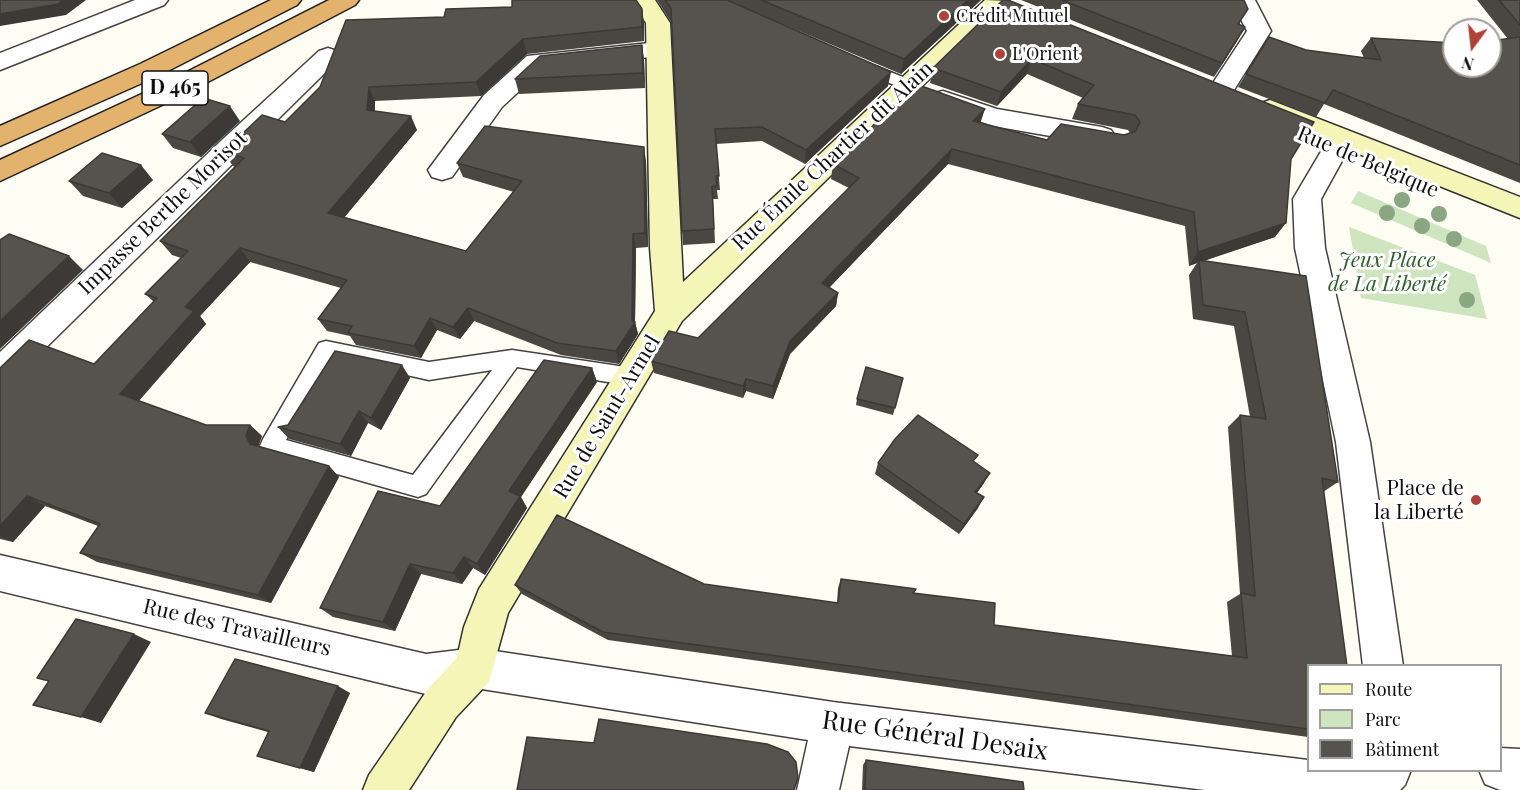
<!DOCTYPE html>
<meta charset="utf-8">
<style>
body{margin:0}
#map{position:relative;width:1520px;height:790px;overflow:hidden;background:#fdfdf3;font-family:"Playfair Display",serif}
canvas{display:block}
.legend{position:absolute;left:1307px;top:664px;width:195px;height:108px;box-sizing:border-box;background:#fff;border:2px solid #9f9f9f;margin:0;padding:8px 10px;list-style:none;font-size:18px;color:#0f0f0f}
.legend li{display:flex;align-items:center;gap:12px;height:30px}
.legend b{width:30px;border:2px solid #9f9f9f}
.north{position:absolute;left:1442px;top:18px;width:60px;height:60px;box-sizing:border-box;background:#fff;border:2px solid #9f9f9f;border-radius:50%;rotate:195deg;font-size:16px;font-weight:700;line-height:24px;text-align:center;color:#0f0f0f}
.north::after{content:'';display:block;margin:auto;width:21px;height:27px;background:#af4238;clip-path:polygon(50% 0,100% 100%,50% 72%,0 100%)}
</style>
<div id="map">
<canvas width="1520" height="790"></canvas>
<ul class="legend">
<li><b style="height:8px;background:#f4f5b6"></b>Route</li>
<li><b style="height:16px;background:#cee5c0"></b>Parc</li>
<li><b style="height:16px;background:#56524d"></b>Bâtiment</li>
</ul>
<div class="north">N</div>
</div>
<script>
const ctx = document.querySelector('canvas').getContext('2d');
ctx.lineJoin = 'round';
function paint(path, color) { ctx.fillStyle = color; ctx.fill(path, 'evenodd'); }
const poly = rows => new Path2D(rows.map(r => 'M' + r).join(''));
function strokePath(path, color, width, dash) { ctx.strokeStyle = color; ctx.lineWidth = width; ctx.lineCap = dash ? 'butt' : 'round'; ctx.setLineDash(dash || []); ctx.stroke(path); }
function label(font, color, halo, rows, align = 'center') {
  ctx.font = font + ' "Playfair Display",serif'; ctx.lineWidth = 6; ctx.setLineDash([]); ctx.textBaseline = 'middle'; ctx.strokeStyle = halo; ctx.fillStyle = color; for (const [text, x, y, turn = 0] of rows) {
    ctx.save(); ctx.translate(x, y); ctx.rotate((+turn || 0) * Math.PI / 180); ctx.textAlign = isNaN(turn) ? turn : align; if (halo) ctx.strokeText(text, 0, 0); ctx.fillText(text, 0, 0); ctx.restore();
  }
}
paint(poly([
 [1358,191,1486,246,1491,263,1351,203],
 [1349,227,1475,275,1487,319,1361,298]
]), '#cee5c0');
const lane = poly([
 [865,62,913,81,915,85,907,90,859,71,857,67,859,63,865,62],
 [326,341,429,362,512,350,632,368,639,371,642,377,639,383,632,386,517,367,426,494,418,497,263,453,260,446,263,439,319,343,326,341],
 [331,358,429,380,492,370,413,475,286,440,331,358]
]);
const street = poly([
 [135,0,168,0,164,5,0,70,0,53,135,0],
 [1231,0,1255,0,1271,31,1229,98,1220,100,1211,98,1207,92,1247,31,1231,0],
 [659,42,668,45,671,50,668,55,543,69,502,107,452,177,442,180,432,177,428,170,484,95,527,56,659,42],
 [328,48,337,51,340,56,337,61,11,382,0,386,0,352,223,139,319,51,328,48],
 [943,91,997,109,1102,127,1111,130,1115,136,1111,142,1102,145,993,126,934,105,930,99,934,93,943,91],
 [1335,141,1344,143,1348,150,1321,199,1325,248,1370,442,1403,666,1363,666,1336,442,1295,248,1293,199,1326,143,1335,141],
 [0,555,426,654,475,648,833,702,1308,760,1308,770,1411,770,1405,785,1400,790,1205,790,849,746,839,790,797,790,808,740,475,688,426,694,0,591,0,555],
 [1500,748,1520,749,1520,790,1500,790,1485,784,1479,770,1500,770,1500,748]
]);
const secondary = poly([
 [631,0,655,0,670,23,683,282,985,0,1009,1,682,321,508,613,489,682,456,717,409,790,363,790,369,775,428,689,457,658,464,627,479,589,655,311,650,248,646,23,631,0],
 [1270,100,1520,197,1520,218,1261,115,1257,109,1261,103,1270,100]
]);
const highway = poly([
 [271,0,301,0,297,5,158,76,0,146,0,126,140,64,271,0],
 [329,0,359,0,355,5,179,97,0,181,0,160,161,85,329,0]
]);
strokePath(lane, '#424242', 3);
strokePath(street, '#424242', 3);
strokePath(secondary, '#313131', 3);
strokePath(highway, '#202020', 3);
paint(lane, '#fff');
paint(street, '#fff');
paint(secondary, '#f4f5b6');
paint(highway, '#e3b26c');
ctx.fillStyle = '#8aa683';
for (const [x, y] of [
 [1402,200],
 [1387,213],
 [1439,214],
 [1422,226],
 [1454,239],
 [1467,300]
]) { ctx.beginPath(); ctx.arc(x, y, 8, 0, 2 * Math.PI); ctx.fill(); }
paint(poly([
 [657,0,981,0,901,74,735,4,888,86,805,164,762,141,716,144,720,190,717,190,718,199,713,199,715,243,683,245,682,231,671,22],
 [1003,0,1291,159,1275,237,1204,261,1306,276,1338,482,1323,492,1308,666,1308,737,608,640,522,594,515,585,704,584,837,603,838,588,841,579,914,593,994,625,1232,656,1227,602,1240,594,1228,427,1240,415,1250,417,1234,326,1193,319,1189,275,1197,263,1189,266,1185,226,948,164,829,288,838,293,836,306,790,354,773,399,746,391,743,398,654,373,651,361,698,338,849,188,831,179,833,164,981,123,1047,140,1124,135,1130,133,1128,130,1072,119,1078,104,1083,98,1027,74,997,106,930,83,933,68],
 [1021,0,1244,0,1237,41,1214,77],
 [1477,0,1520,0,1520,183,1324,104,1316,117,1238,87,1246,74,1306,50,1364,58,1361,51,1371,38,1454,66,1508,39],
 [642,9,644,24,644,41,527,54,481,96,375,101,375,111,417,130,344,218,466,251,514,192,463,177,457,163,646,161,648,247,636,248,635,322,638,334,619,364,561,355,474,321,460,339,437,330,421,358,356,345,350,336,327,331,318,319,341,288,250,262,200,316,206,324,139,401,206,425,250,425,262,436,258,446,329,466,339,477,271,603,97,562,80,553,98,526,45,506,13,542,0,539,0,368,94,364,154,302,145,294,181,258,172,255,160,241,235,167,233,166,223,152,285,122,444,17],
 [642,45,644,60,645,88,519,94,515,79],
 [240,121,201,157,173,148,162,134],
 [153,180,122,208,83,196,69,181],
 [592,368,597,382,521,497,527,508,485,575,473,568,462,584,421,574,395,631,333,617,320,608,440,506],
 [410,378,381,430,368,423,351,456,289,439,278,427,288,425],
 [903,378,893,415,856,405,857,399],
 [974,462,984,483,977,493,978,508,959,534,875,474,878,463],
 [350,693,314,772,257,756,268,732,221,719,205,713],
 [866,760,1024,790,862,790,863,765]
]), '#4a4742');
paint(poly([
 [63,0,86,0,66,15,0,26,0,14],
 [968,0,981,0,901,74,904,59],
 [642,9,644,24,644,41,642,27],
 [1245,27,1237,41,1214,77,1222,63],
 [523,39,527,54,481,96,476,82],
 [642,45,644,60,645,88,643,73],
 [1032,59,1027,74,997,106,1001,92],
 [891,72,888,86,805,164,806,150],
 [369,87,375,101,374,125,367,110],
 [230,106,240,121,201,157,190,142],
 [985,109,980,124,973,121],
 [411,116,417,130,336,227,328,213],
 [644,147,646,161,648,247,645,233],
 [952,149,948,164,820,297,822,283],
 [141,165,153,180,122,208,109,193],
 [1286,223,1275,237,1199,262,1199,260,1197,263,1189,266,1198,252],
 [633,234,636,248,635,322,638,334,619,364,616,351,632,321],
 [240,248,250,262,200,316,206,324,134,405,120,394,185,307],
 [69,256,83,270,0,349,0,321],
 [838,293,836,306,790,354,773,399,773,386,790,341],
 [468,308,474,321,460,339,453,327],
 [430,318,437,330,421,358,414,346],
 [402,365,410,378,381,430,371,418],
 [592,368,597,382,521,497,527,508,485,575,477,564,509,491],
 [746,379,746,391,743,398,743,386],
 [359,411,368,423,351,456,340,444],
 [250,425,262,436,258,447,250,444,246,436],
 [329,466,339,477,271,603,258,595],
 [990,473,984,483,970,502,975,492],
 [27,496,45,506,13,542,0,536,0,526],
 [984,497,978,508,959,534,964,524],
 [464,557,473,568,462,584,453,573],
 [410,564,421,574,395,631,383,622],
 [134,634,151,642,101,723,81,717],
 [338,686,350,693,314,772,300,768]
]), '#3c3936');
const building = poly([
 [0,0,63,0,58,4,0,14,0,0],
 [512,0,636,0,642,9,642,27,523,39,476,82,369,87,367,110,411,116,328,213,466,251,522,181,457,163,485,126,644,147,645,233,633,234,632,321,635,322,616,351,557,343,468,308,453,327,430,318,414,346,348,333,352,326,318,319,347,280,240,248,185,307,194,311,120,394,206,425,250,425,246,436,250,444,329,466,258,595,80,553,100,524,27,496,0,526,0,368,29,340,94,364,157,298,145,294,188,251,160,241,244,158,223,152,262,115,285,122,320,87,346,20,444,17,446,9,512,7,512,0],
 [665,0,727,0,891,72,806,150,762,127,715,129,719,176,716,176,717,186,712,186,714,229,682,231,671,8,665,0],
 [761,0,968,0,904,59,761,0],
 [1003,0,1008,0,1314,122,1291,159,1286,223,1198,252,1194,212,952,149,822,283,838,293,790,341,773,386,746,379,743,386,651,361,669,331,698,338,859,178,833,164,916,84,985,109,973,121,1047,140,1061,124,1124,135,1136,131,1140,122,1135,115,1078,104,1094,85,1032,59,1001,92,933,68,1003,0],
 [1062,0,1244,0,1248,9,1238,24,1245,27,1222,63,1062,0],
 [1499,0,1520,0,1520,25,1499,0],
 [1269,37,1306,50,1381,60,1371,38,1454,43,1454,66,1490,66,1490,41,1520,37,1520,165,1333,90,1325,103,1246,74,1269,37],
 [642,45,643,73,515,79,540,56,642,45],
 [203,98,230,106,190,142,162,134,203,98],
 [102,153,141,165,109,193,69,181,102,153],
 [9,234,69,256,0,321,0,240,9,234],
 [1199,260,1306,276,1338,482,1322,478,1347,666,1308,666,1308,729,603,632,515,585,557,515,704,584,838,603,841,579,916,589,913,593,995,603,994,625,1247,658,1241,593,1255,596,1240,415,1266,419,1245,312,1203,305,1199,260],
 [335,351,402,365,371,418,359,411,340,444,278,427,288,425,335,351],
 [544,360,592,368,509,491,520,496,477,564,464,557,453,573,410,564,383,622,320,608,378,491,440,506,544,360],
 [866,367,903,378,895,408,857,399,866,367],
 [918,415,978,455,973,461,990,473,975,492,984,497,964,524,878,463,895,439,918,415],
 [76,619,134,634,81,717,33,705,49,681,37,678,76,619],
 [235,659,338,686,300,768,257,756,269,731,205,713,235,659],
 [599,719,767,744,788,752,796,762,798,778,794,790,517,790,527,737,594,743,599,719],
 [866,760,1023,782,1024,790,865,790,866,760]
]);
paint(building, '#56524d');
strokePath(building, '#3c3936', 1.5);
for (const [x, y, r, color] of [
 [944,16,6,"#af4238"],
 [1000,54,6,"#af4238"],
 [1476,500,6,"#af4238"]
]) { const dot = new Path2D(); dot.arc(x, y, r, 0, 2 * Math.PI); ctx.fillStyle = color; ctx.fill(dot); strokePath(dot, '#fff', 2); }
label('18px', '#0f0f0f', '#fff', [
 ["Crédit Mutuel",956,16],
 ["L'Orient",1012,54]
], 'left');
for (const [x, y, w] of [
 [175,88,66]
]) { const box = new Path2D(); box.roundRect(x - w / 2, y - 17, w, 34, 4.5); ctx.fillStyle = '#fff'; ctx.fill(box); strokePath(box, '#0f0f0f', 1.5); }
label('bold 20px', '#0f0f0f', null, [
 ["D 465",175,88]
]);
label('21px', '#0f0f0f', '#fff', [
 ["Rue Émile Chartier dit Alain",833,156,-43],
 ["Rue de Belgique",1368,162,23],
 ["Impasse Berthe Morisot",163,213,-44],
 ["Rue de Saint-Armel",607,417,-59],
 ["Rue des Travailleurs",237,628,13]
]);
label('italic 21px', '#2b5f27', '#fff', [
 ["Jeux Place",1387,260],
 ["de La Liberté",1387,284]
]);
label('21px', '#0f0f0f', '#fff', [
 ["Place de",1464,488],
 ["la Liberté",1464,512]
], 'right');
label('26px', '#0f0f0f', '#fff', [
 ["Rue Général Desaix",935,736,8]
]);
</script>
